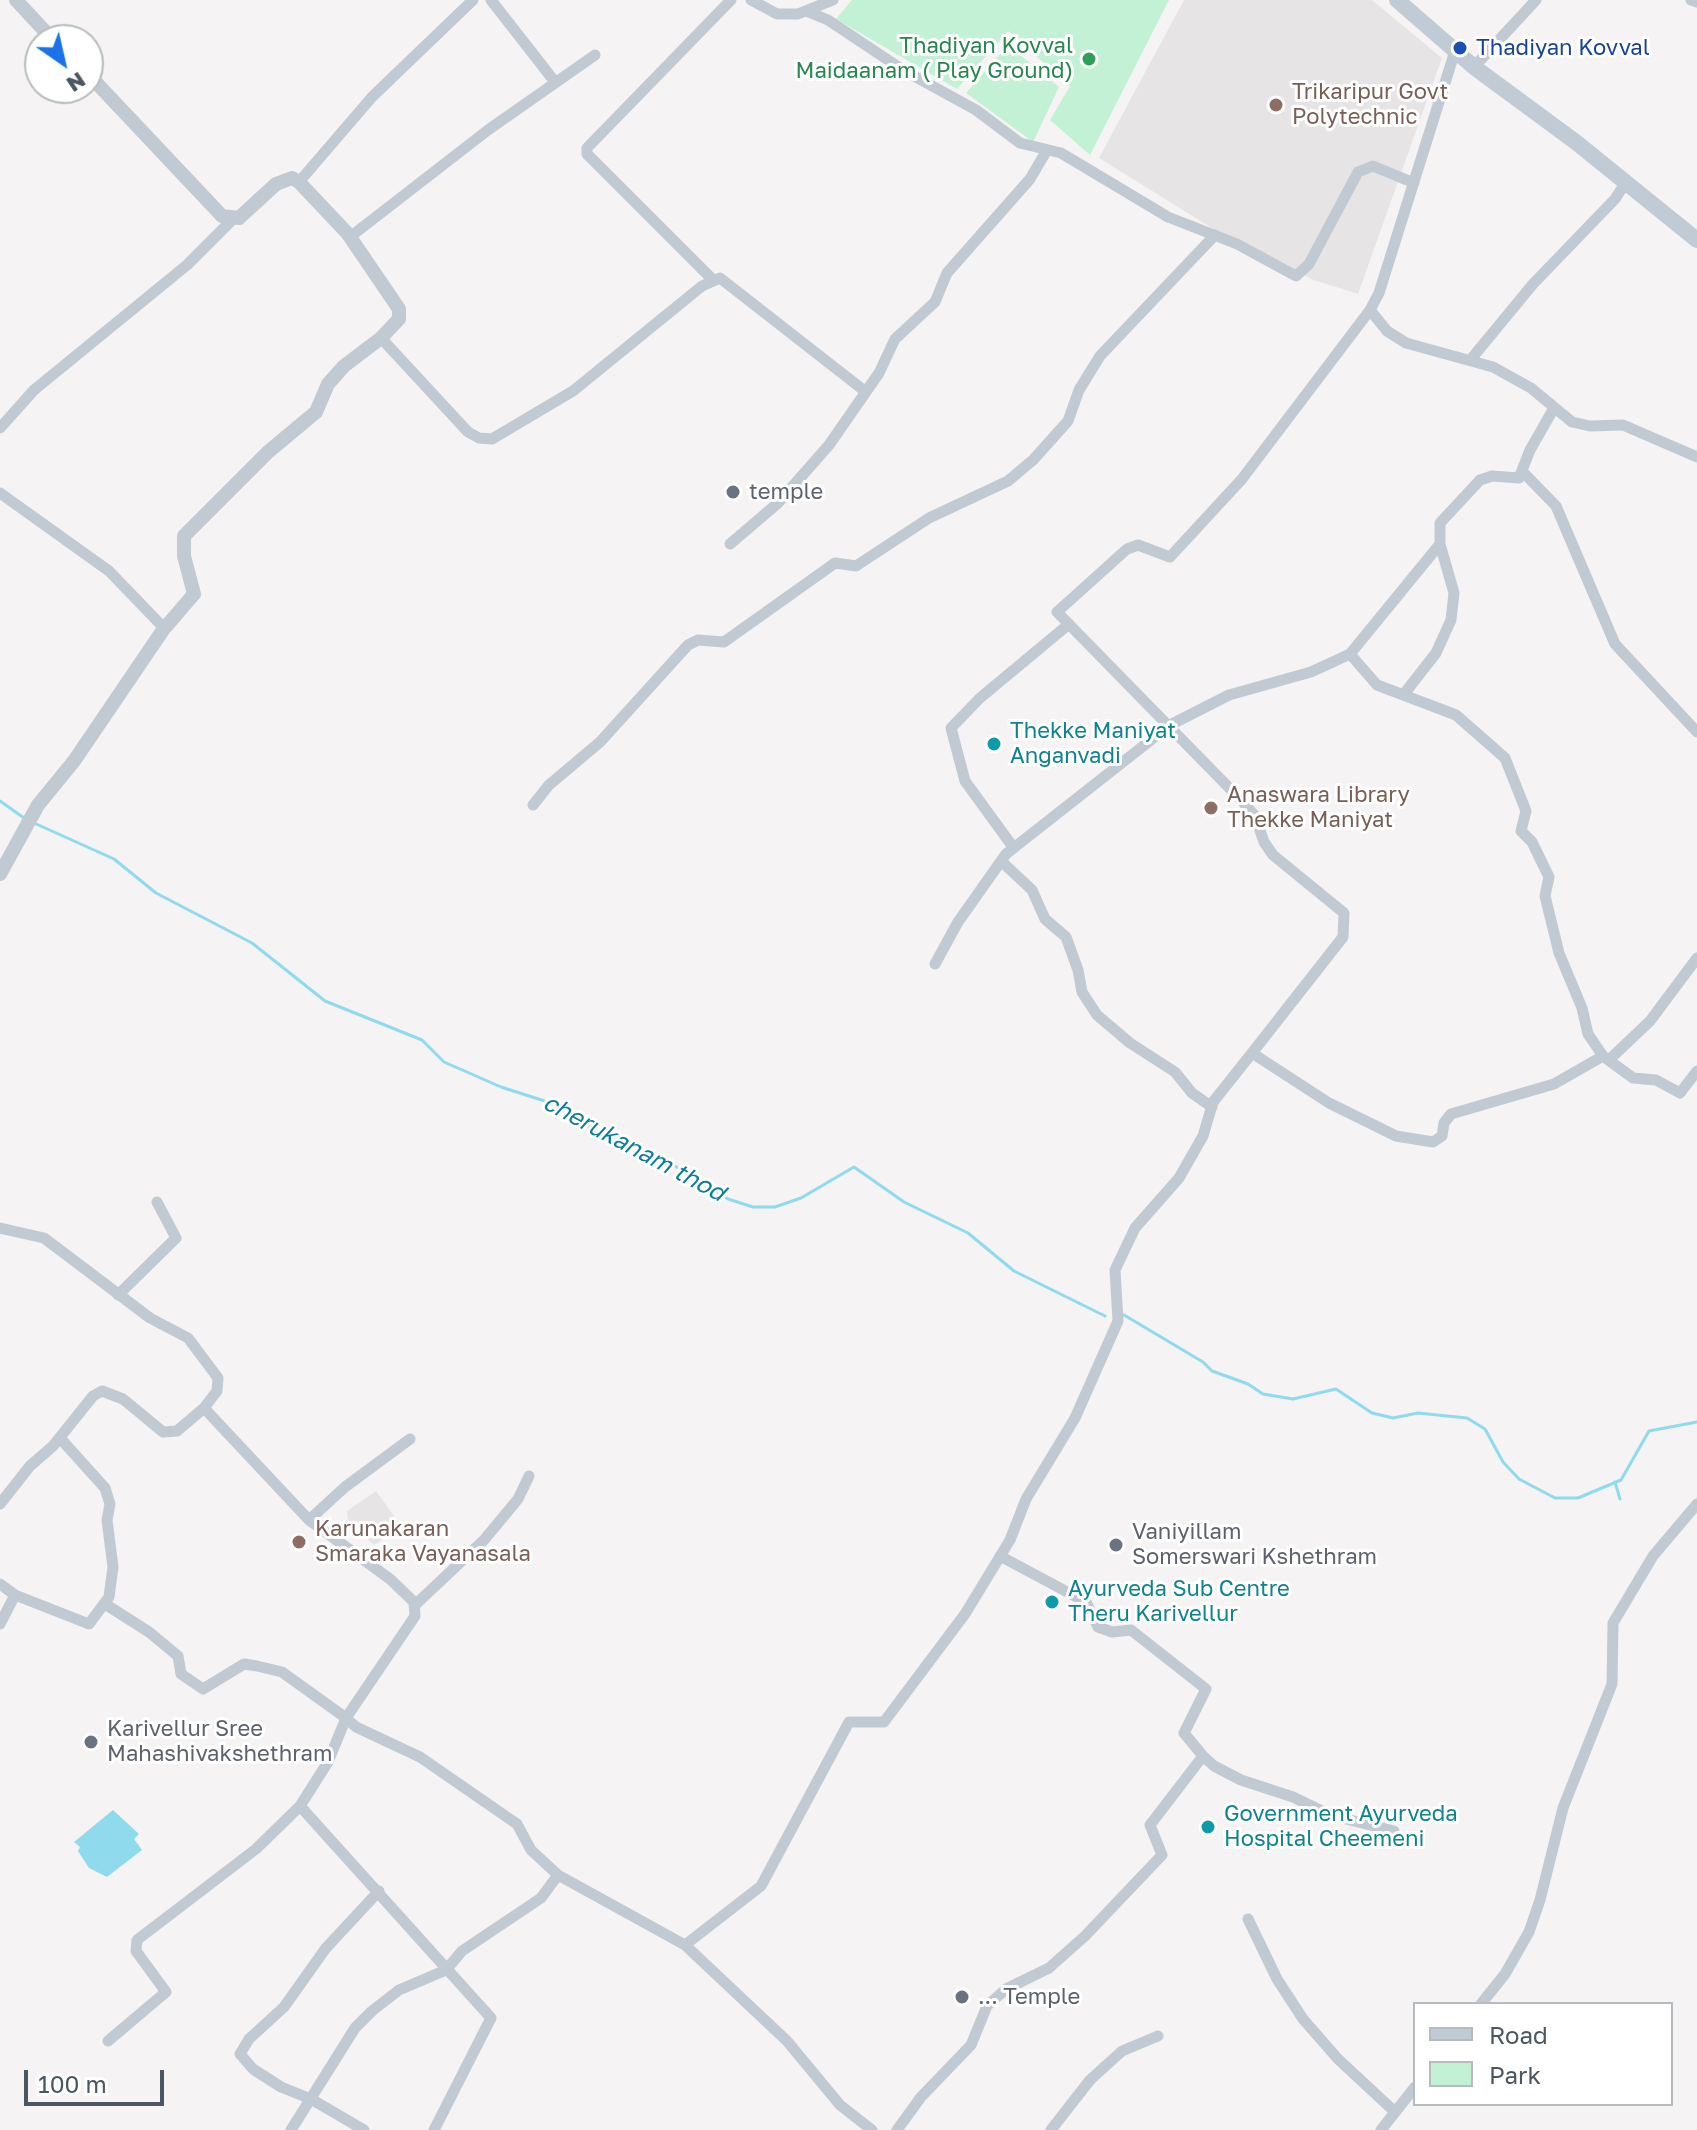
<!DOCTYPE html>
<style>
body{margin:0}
#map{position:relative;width:1697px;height:2130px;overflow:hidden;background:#f5f3f3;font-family:"Golos Text",sans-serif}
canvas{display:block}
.legend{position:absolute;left:1413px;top:2002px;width:260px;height:104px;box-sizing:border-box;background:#fff;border:2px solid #b7bbc0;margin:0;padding:10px 14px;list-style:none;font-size:24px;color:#4a5661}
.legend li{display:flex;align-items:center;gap:16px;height:40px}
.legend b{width:40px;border:2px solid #b7bbc0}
.north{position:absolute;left:24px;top:24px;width:80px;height:80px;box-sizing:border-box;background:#fff;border:2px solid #b7bbc0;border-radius:50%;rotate:146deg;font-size:22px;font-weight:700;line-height:32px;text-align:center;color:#4a5661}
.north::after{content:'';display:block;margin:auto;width:28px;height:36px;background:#1a73e8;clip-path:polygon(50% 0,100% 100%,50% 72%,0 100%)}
.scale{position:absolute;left:24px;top:2070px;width:140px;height:36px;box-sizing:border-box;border:4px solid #4a5661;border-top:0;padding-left:10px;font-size:24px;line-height:28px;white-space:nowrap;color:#4a5661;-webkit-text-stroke:6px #fff;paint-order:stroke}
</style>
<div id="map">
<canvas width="1697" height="2130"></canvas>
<ul class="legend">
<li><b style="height:10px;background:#c1cbd6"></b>Road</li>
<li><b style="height:22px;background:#c3f1d5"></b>Park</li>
</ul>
<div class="north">N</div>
<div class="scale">100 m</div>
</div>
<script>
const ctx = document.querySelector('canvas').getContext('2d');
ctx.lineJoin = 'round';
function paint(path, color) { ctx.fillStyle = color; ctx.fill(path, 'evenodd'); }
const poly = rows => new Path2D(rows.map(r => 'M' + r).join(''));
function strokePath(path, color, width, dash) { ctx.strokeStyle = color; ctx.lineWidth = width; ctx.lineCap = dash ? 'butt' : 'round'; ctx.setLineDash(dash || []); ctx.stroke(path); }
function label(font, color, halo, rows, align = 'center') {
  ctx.font = font + ' "Golos Text",sans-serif'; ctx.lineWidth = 6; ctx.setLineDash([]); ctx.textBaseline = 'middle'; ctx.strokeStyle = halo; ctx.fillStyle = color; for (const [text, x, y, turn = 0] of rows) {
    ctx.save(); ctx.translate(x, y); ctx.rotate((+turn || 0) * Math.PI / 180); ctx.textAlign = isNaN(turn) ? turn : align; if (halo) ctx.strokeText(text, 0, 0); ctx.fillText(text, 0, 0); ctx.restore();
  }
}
paint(poly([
 [1184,0,1372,0,1442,58,1358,294,1314,280,1228,238,1099,158],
 [376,1491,402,1527,374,1545,348,1523,347,1511]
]), '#e6e4e5');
paint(poly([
 [852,0,1169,0,1090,155,1050,120,1070,86,1008,31,957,89,836,19],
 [1008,45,1059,87,1033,142,966,93]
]), '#c3f1d5');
paint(poly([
 [113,1810,139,1834,134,1839,142,1850,107,1877,89,1868,78,1851,80,1847,74,1842]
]), '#90daee');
strokePath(poly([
 [0,801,24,818],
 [34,823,114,859,156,893,252,943,325,1001,422,1040,444,1062,501,1087,554,1104,586,1125,662,1158,728,1199,753,1207,775,1207,801,1198,854,1167,904,1202,968,1233,1014,1271,1105,1316],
 [1124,1315,1203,1362,1212,1371,1248,1384,1263,1394,1293,1399,1336,1389,1372,1413,1393,1418,1418,1413,1467,1418,1485,1429,1503,1462,1519,1479,1555,1498,1578,1498,1621,1480,1649,1431,1697,1422],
 [1615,1482,1620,1499]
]), '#90daee', 3);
strokePath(poly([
 [491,0,555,82],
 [751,0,777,14,798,14,833,0],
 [1691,0,1697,2],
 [806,11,828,20,903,70,976,110,1020,143,1061,153,1168,217,1237,244,1296,276,1309,264,1358,172,1373,166,1414,183],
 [1474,67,1536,0],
 [299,182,372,97,473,0],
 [350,237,488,130,595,55],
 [713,280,587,154,587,148,731,0],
 [1370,310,1387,331,1406,343,1493,367,1531,388,1572,422,1590,426,1623,425,1697,457],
 [381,338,468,432,479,438,492,439,573,391,702,286,720,278,866,392],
 [1472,358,1533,284,1615,199,1626,182],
 [0,428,34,390,187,265,232,220],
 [1522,471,1556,506,1615,644,1697,732],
 [0,493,109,571,164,628],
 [730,544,778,503,829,445,879,373,895,339,935,302,947,273,1030,179,1047,150],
 [1440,544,1350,654,1377,685,1456,715,1505,758,1526,811,1521,831,1532,842,1549,877,1545,896,1559,953,1582,1008,1588,1034,1603,1056],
 [1404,694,1436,653,1451,620,1454,593,1440,544,1440,523,1480,480,1492,476,1519,478,1530,450,1554,408],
 [533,805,549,785,600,742,688,645,698,640,724,642,835,563,856,566,929,518,1008,481,1033,460,1068,421,1079,390,1100,356,1215,235],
 [1013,847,965,781,951,728,980,698,1069,624],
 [1001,861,1032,890,1045,919,1066,937,1078,970,1082,992,1097,1015,1130,1043,1175,1072,1192,1093,1212,1107],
 [935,964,958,922,1006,854,1170,725,1229,695,1311,672,1350,654],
 [1252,1053,1343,937,1344,913,1273,855,1264,842,1255,816,1243,802,1057,612,1127,549,1138,545,1170,557,1242,479,1370,310,1379,293,1455,51],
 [1611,1058,1650,1021,1697,958],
 [0,1228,44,1238,150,1318,188,1338,218,1378,217,1391,204,1408,309,1520,390,1579,414,1602,415,1616,346,1718,356,1727,420,1757,517,1824,531,1850,558,1875,685,1945],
 [118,1295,176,1238,157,1202],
 [0,1504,30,1466,53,1446,93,1396,102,1391,123,1399,163,1432,177,1431,204,1408],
 [309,1520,345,1487,410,1439],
 [0,1584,15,1595,89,1624,109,1597,113,1567,107,1520,110,1504,105,1488,60,1438],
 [105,1604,149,1632,178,1656,181,1674,203,1689,244,1664,257,1666,282,1672,346,1718,328,1762,300,1806,256,1849,137,1940,136,1951,166,1992,108,2041],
 [415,1605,484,1540,518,1499,529,1476],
 [0,1624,15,1595],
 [1203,1756,1214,1766,1241,1780,1293,1797,1330,1815,1394,1831],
 [300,1806,491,2018,434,2130],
 [1248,1919,1277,1979,1303,2019,1338,2059,1395,2112],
 [1481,2004,1505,1974,1529,1932,1540,1900,1563,1808,1612,1684,1613,1623,1653,1556,1697,1504],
 [291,2130,355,2028,372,2011,399,1990,446,1970,462,1951,541,1898,558,1875],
 [364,2130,311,2099,281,2087,253,2069,240,2054,249,2039,284,2007,326,1948,379,1891],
 [872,2130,840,2105,787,2041,685,1945,761,1886,849,1722,884,1722,965,1614,1010,1540,1026,1499,1075,1418,1118,1321,1115,1270,1135,1228,1179,1178,1203,1136,1213,1102,1252,1053,1329,1103,1396,1136,1433,1142,1442,1136,1444,1123,1451,1114,1554,1084,1603,1056,1633,1078,1656,1080,1680,1093,1697,1071],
 [897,2130,921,2097,971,2045,987,2006,1006,1989,1049,1968,1085,1936,1162,1855,1150,1825,1203,1756,1184,1733,1206,1689,1131,1630,1112,1632,1098,1627,1086,1602,1000,1556],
 [1051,2130,1090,2080,1122,2051,1158,2036],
 [1381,2130,1415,2087]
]), '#c1cad2', 11);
strokePath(poly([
 [16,0,53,40],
 [0,874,38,805,74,761,163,630,194,594,184,556,184,536,268,452,316,412,328,384,344,366,381,338,399,319,399,309,348,234,299,182,292,178,276,184,239,218,222,216,88,74]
]), '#c1cad2', 14);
strokePath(poly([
 [1397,0,1474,67,1577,143,1697,240]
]), '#c1cbd6', 16);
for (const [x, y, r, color] of [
 [1460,48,8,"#1a4fb4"],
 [1089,59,8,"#2e9e5b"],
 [1276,105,8,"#8d6e63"],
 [733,492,8,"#6b7280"],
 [994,744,8,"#0f9aa8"],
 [1211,808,8,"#8d6e63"],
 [299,1542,8,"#8d6e63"],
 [1116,1545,8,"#6b7280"],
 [1052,1602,8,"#0f9aa8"],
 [91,1742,8,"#6b7280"],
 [1208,1827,8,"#0f9aa8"],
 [962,1997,8,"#6b7280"]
]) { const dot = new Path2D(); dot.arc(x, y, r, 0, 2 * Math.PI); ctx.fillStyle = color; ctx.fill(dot); strokePath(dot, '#fff', 3); }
label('22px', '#27864d', '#fff', [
 ["Thadiyan Kovval",1073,46],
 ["Maidaanam ( Play Ground)",1073,71]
], 'right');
label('22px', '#164399', '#fff', [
 ["Thadiyan Kovval",1476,48]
], 'left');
label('22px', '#785e54', '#fff', [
 ["Trikaripur Govt",1292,92],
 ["Polytechnic",1292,117],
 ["Anaswara Library",1227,795],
 ["Thekke Maniyat",1227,820],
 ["Karunakaran",315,1529],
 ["Smaraka Vayanasala",315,1554]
], 'left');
label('22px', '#5b616d', '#fff', [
 ["temple",749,492],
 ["Vaniyillam",1132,1532],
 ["Somerswari Kshethram",1132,1557],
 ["Karivellur Sree",107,1729],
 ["Mahashivakshethram",107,1754],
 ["... Temple",978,1997]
], 'left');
label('22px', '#0d838f', '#fff', [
 ["Thekke Maniyat",1010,731],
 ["Anganvadi",1010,756],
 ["Ayurveda Sub Centre",1068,1589],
 ["Theru Karivellur",1068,1614],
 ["Government Ayurveda",1224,1814],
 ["Hospital Cheemeni",1224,1839]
], 'left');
label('italic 24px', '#0c7c9b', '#fff', [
 ["cherukanam thod",634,1148,28]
]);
</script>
